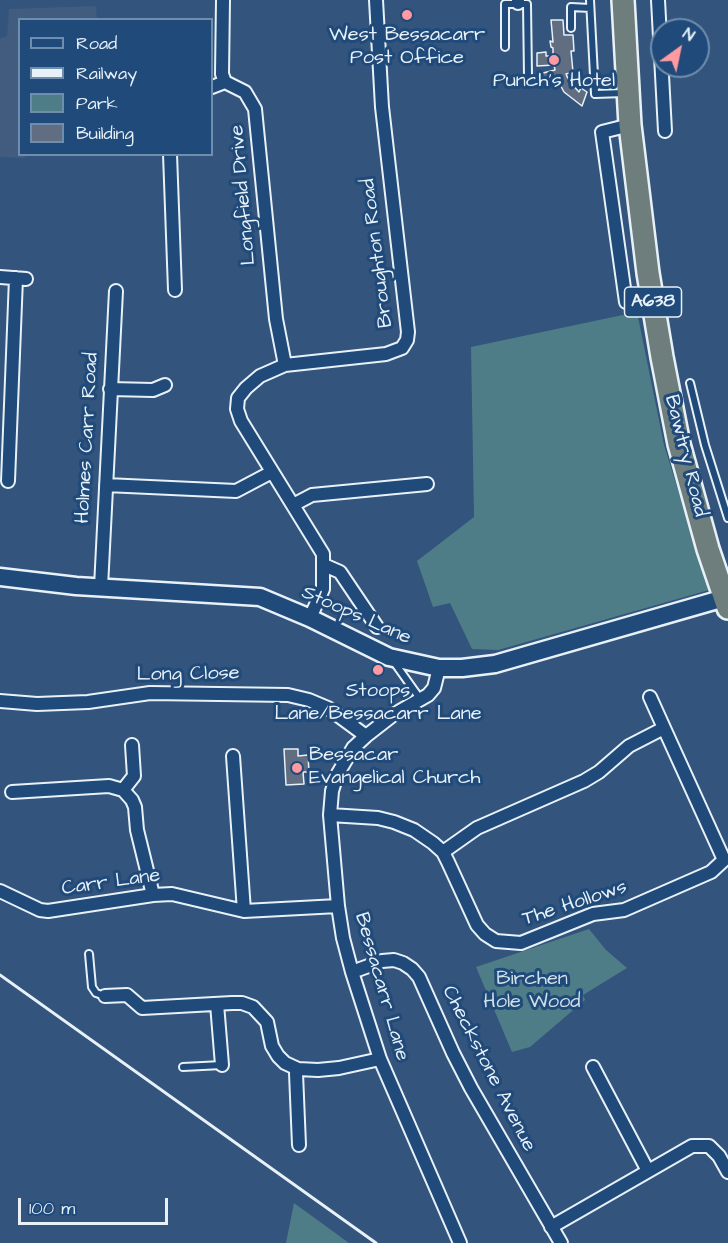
<!DOCTYPE html>
<style>
body{margin:0}
#map{position:relative;width:728px;height:1243px;overflow:hidden;background:#33547c;font-family:"Architects Daughter",sans-serif}
canvas{display:block}
.legend{position:absolute;left:18px;top:18px;width:195px;height:138px;box-sizing:border-box;background:#1f4a7a;border:2px solid #6f8dac;margin:0;padding:8px 10px;list-style:none;font-size:18px;color:#e8f1f8}
.legend li{display:flex;align-items:center;gap:12px;height:30px}
.legend b{width:30px;border:2px solid #6f8dac}
.north{position:absolute;left:650px;top:18px;width:60px;height:60px;box-sizing:border-box;background:#1f4a7a;border:2px solid #6f8dac;border-radius:50%;rotate:33deg;font-size:16px;font-weight:700;line-height:24px;text-align:center;color:#e8f1f8}
.north::after{content:'';display:block;margin:auto;width:21px;height:27px;background:#ff9aa2;clip-path:polygon(50% 0,100% 100%,50% 72%,0 100%)}
.scale{position:absolute;left:18px;top:1198px;width:150px;height:27px;box-sizing:border-box;border:3px solid #e8f1f8;border-top:0;padding-left:8px;font-size:18px;line-height:21px;white-space:nowrap;color:#e8f1f8;-webkit-text-stroke:4px #1f4a7a;paint-order:stroke}
</style>
<div id="map">
<canvas width="728" height="1243"></canvas>
<ul class="legend">
<li><b style="height:8px;background:#1f4a7a"></b>Road</li>
<li><b style="height:8px;background:#e8f1f8"></b>Railway</li>
<li><b style="height:16px;background:#4f7d87"></b>Park</li>
<li><b style="height:16px;background:#616d81"></b>Building</li>
</ul>
<div class="north">N</div>
<div class="scale">100 m</div>
</div>
<script>
const ctx = document.querySelector('canvas').getContext('2d');
ctx.lineJoin = 'round';
function paint(path, color) { ctx.fillStyle = color; ctx.fill(path, 'evenodd'); }
const poly = rows => new Path2D(rows.map(r => 'M' + r).join(''));
function strokePath(path, color, width, dash) { ctx.strokeStyle = color; ctx.lineWidth = width; ctx.lineCap = dash ? 'butt' : 'round'; ctx.setLineDash(dash || []); ctx.stroke(path); }
function label(font, color, halo, rows, align = 'center') {
  ctx.font = font + ' "Architects Daughter",sans-serif'; ctx.lineWidth = 6; ctx.setLineDash([]); ctx.textBaseline = 'middle'; ctx.strokeStyle = halo; ctx.fillStyle = color; for (const [text, x, y, turn = 0] of rows) {
    ctx.save(); ctx.translate(x, y); ctx.rotate((+turn || 0) * Math.PI / 180); ctx.textAlign = isNaN(turn) ? turn : align; if (halo) ctx.strokeText(text, 0, 0); ctx.fillText(text, 0, 0); ctx.restore();
  }
}
paint(poly([
 [96,6,97,19,20,20,20,154,25,155,25,158,0,157,0,39,7,36,9,9]
]), '#415c7e');
paint(poly([
 [637,312,664,445,709,590,498,650,472,649,450,603,433,607,417,561,474,517,471,347],
 [589,929,606,950,627,968,583,995,585,1000,530,1047,512,1052,476,967],
 [294,1203,349,1243,286,1243]
]), '#4f7d87');
const building = poly([
 [551,20,563,20,564,35,573,35,574,51,571,51,573,72,566,74,569,81,579,92,581,88,587,92,582,106,564,92,557,79,541,83,539,74,555,70,554,65,537,66,537,53,546,52,546,56,553,56,553,48,551,47,550,41,553,42,551,20],
 [284,749,298,749,298,756,308,755,309,772,303,772,304,784,286,785,284,749]
]);
paint(building, '#616d81');
strokePath(building, '#e8f1f8', 1.5);
const lane = poly([
 [590,0,595,94,624,93],
 [571,28,571,7,590,8],
 [505,47,505,4,527,4,528,76],
 [690,383,705,445,728,518],
 [394,662,421,700],
 [89,954,92,987,96,993,105,996],
 [183,1067,222,1065]
]);
const street = poly([
 [223,0,222,74,225,82,245,92,255,109,276,319,285,365],
 [518,0,518,3],
 [658,0,665,131],
 [212,87,225,82],
 [630,125,602,132,626,302,653,302],
 [170,154,175,290],
 [0,277,26,279],
 [110,389,153,390,165,385],
 [8,481,16,278],
 [106,485,236,491,272,472],
 [293,505,312,495,427,484],
 [324,565,340,572,377,627],
 [101,587,116,291],
 [310,618,323,589,323,554,241,421,237,409,238,398,246,388,260,376,285,365,386,354,402,348,407,340,408,332,382,107,376,0],
 [439,668,434,688,428,695,393,715,366,736,353,748,337,775,332,791,330,815,338,906,343,938,352,972,380,1059,460,1243],
 [650,697,664,728],
 [0,701,37,704,88,702,150,693,288,695,309,700,328,708,366,736],
 [233,756,244,911],
 [123,790,134,776,132,745],
 [12,792,109,786,123,790,132,800,135,807,137,830,153,895],
 [330,815,378,818,394,822,414,830,433,843,443,852,448,862,477,925,485,934,496,941,521,943,593,914,624,910,711,872,724,860,664,728,629,746,599,772,584,781,477,828,443,852],
 [0,891,40,910,48,911,153,895,172,894,244,911,338,906],
 [352,972,382,961,394,960,403,963,412,969,419,977,453,1053,471,1088,561,1243],
 [105,996,127,995,142,1008,232,1003,242,1003,253,1007,267,1022,272,1046,278,1056,285,1063,298,1069,318,1070,339,1068,380,1059],
 [217,1004,222,1065],
 [593,1067,648,1171],
 [298,1069,296,1073,299,1145],
 [551,1227,692,1146,709,1146,719,1156,728,1172]
]);
const secondary = poly([
 [0,577,76,586,260,597,310,618,389,657,439,668,462,668,495,664,728,597]
]);
const highway = poly([
 [623,0,630,125,648,273,662,357,679,444,708,549,728,608]
]);
strokePath(lane, '#e8f1f8', 10);
strokePath(street, '#e8f1f8', 16);
strokePath(secondary, '#e8f1f8', 21);
strokePath(highway, '#e8f1f8', 26);
strokePath(lane, '#1f4a7a', 6);
strokePath(street, '#1f4a7a', 12);
strokePath(secondary, '#1f4a7a', 16);
strokePath(highway, '#6d7e7c', 21);
strokePath(poly([
 [0,975,376,1243]
]), '#e8f1f8', 3);
for (const [x, y, r, color] of [
 [407,15,6,"#ff9aa2"],
 [554,60,6,"#ff9aa2"],
 [378,670,6,"#ff9aa2"],
 [297,768,6,"#ff9aa2"]
]) { const dot = new Path2D(); dot.arc(x, y, r, 0, 2 * Math.PI); ctx.fillStyle = color; ctx.fill(dot); strokePath(dot, '#1f4a7a', 2); }
for (const [x, y, w] of [
 [653,302,57]
]) { const box = new Path2D(); box.roundRect(x - w / 2, y - 15, w, 30, 4.5); ctx.fillStyle = '#1f4a7a'; ctx.fill(box); strokePath(box, '#e8f1f8', 1.5); }
label('bold 18px', '#e8f1f8', null, [
 ["A638",653,302]
]);
label('20px', '#e8f1f8', '#1f4a7a', [
 ["West Bessacarr",407,36],
 ["Post Office",407,59],
 ["Punch's Hotel",554,82],
 ["Stoops",378,692],
 ["Lane/Bessacarr Lane",378,715],
 ["Bessacar",309,756,"left"],
 ["Evangelical Church",309,779,"left"]
]);
label('20px', '#e8f1f8', '#1f4a7a', [
 ["Longfield Drive",244,195,-95],
 ["Broughton Road",378,253,-97],
 ["Holmes Carr Road",88,438,-87],
 ["Bawtry Road",685,456,76],
 ["Stoops Lane",356,616,24],
 ["Long Close",188,675,-1],
 ["Carr Lane",111,883,-8],
 ["The Hollows",575,904,-18],
 ["Bessacarr Lane",381,987,74],
 ["Checkstone Avenue",488,1069,63]
]);
label('20px', '#d1e0e7', '#1f4a7a', [
 ["Birchen",532,980],
 ["Hole Wood",532,1003]
]);
</script>
